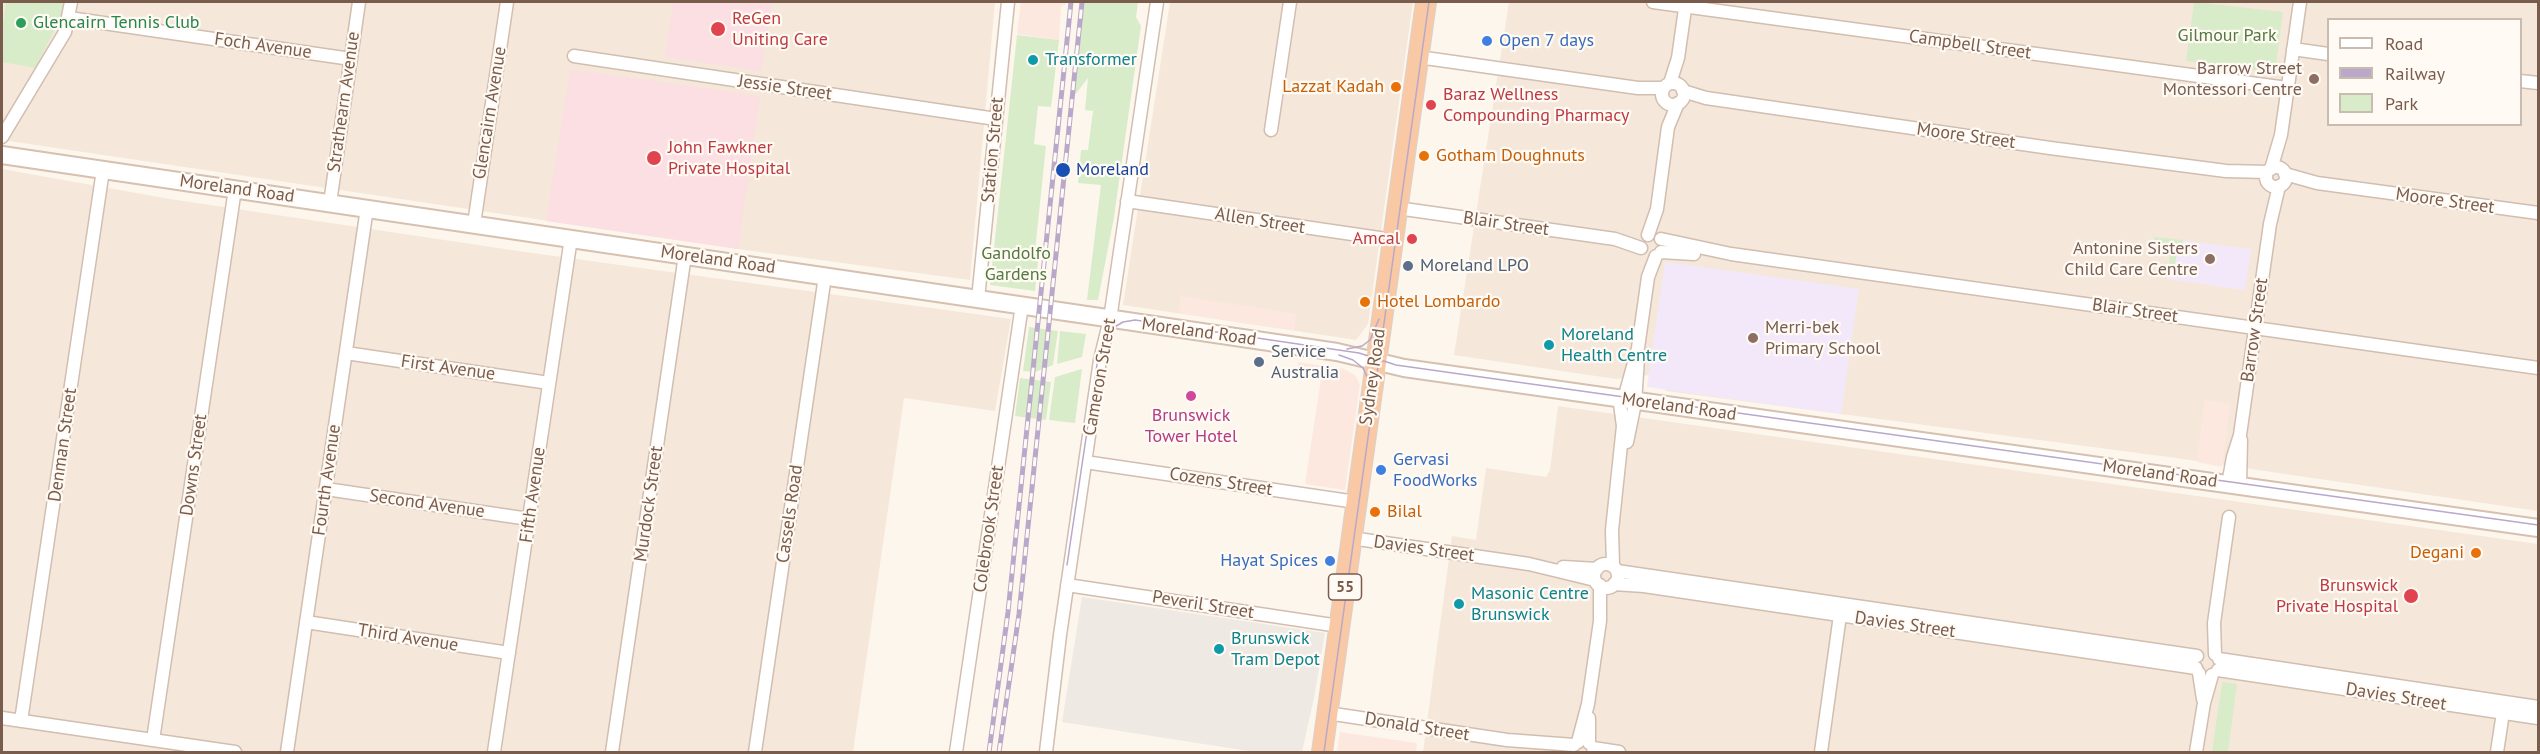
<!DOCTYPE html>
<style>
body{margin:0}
#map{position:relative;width:2540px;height:754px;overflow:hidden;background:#fdf6ec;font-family:"PT Sans",sans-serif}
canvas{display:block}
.frame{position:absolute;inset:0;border:3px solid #7a5c4d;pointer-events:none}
.legend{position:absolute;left:2327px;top:18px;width:195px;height:108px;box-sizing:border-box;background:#fffaf3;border:2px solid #cabbb1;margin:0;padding:8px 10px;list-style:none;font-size:18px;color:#7a5c4d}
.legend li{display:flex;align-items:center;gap:12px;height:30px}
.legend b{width:30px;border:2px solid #cabbb1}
</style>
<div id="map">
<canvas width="2540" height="754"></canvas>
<div class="frame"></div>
<ul class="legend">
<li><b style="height:8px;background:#fff"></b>Road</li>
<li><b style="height:8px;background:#b9a8c9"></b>Railway</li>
<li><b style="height:16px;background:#d8ecc9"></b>Park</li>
</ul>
</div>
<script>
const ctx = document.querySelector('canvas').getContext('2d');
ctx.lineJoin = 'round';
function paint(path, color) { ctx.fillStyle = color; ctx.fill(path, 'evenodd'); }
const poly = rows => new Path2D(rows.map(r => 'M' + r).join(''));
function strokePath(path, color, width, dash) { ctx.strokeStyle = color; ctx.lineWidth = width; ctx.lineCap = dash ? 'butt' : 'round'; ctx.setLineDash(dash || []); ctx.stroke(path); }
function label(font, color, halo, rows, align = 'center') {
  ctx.font = font + ' "PT Sans",sans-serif'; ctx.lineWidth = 4.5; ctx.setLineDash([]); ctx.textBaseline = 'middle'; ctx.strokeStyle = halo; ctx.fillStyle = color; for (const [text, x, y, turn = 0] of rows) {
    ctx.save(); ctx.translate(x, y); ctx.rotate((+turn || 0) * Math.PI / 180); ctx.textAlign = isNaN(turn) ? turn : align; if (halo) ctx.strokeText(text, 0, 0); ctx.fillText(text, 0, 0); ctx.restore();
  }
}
paint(poly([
 [2,2,995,2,970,280,738,249,2,140],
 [1170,2,1413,2,1368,324,1356,340,1123,305],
 [1509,2,2538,2,2538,511,2176,458,1666,391,1650,375,1616,379,1454,355],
 [2328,20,2520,20,2520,124,2328,124],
 [2,169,170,199,518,251,1011,319,995,411,904,398,853,752,2,752],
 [1558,406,2538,544,2538,752,1423,752,1452,536,1476,540,1486,468,1546,477,1550,470]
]), '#f5e8da');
paint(poly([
 [1021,2,1065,2,1065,5,1061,6,1059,40,1017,34],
 [1181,296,1296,314,1294,330,1179,313],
 [1298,362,1344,369,1355,375,1358,380,1360,385,1345,490,1305,484,1322,372,1297,368],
 [2205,400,2230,404,2222,467,2197,462],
 [1340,732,1417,743,1416,752,1337,752]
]), '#fde8e0');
paint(poly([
 [1082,597,1325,633,1314,698,1302,752,1255,752,1062,722]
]), '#efe9e4');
paint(poly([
 [2154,237,2251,249,2245,290,2167,279,2170,254,2152,251],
 [1665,262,1859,289,1841,414,1647,387]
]), '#f3e8fa');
paint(poly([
 [673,2,772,2,761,71,665,57],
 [570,69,760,96,738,249,546,221]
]), '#fbdfe3');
paint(poly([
 [6,2,64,2,63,14,35,68,2,62,2,30],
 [1082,2,1138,2,1136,17,1141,26,1114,217,1098,300,1087,300,1101,185,1078,183,1081,150,1088,150,1093,111,1085,110,1088,78,1071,100],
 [2194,2,2283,12,2275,73,2186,61],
 [1017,35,1059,40,1051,107,1038,106,1034,144,1046,146,1035,251,1039,252,1035,291,990,285],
 [2154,237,2183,240,2181,252,2177,252,2175,265,2169,265,2170,254,2152,251],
 [1029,327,1058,331,1053,365,1035,372,1023,371],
 [1060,331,1086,334,1082,357,1057,364],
 [1082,369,1075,423,1049,420,1055,377],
 [1020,378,1051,382,1046,420,1015,416],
 [2222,682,2237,684,2228,752,2212,752]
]), '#d8ecc9');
const minor = poly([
 [1653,2,2287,88],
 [69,18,351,59],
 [2293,49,2328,54],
 [574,56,996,119],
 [1418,57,1638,88,1663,88],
 [2520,81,2538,83],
 [1670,83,1678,58,1686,2],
 '1662 94a11 11 0 1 1 22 0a11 11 0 1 1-22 0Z',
 [1683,91,1706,98,2050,148,2226,171,2267,172],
 [1271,130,1290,2],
 [2,137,65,32,71,2],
 '2266 177a10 10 0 1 1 20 0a10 10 0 1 1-20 0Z',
 [2271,169,2281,135,2300,2],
 [2285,174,2317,183,2538,213],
 [1127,201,1393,240],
 [330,203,359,2],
 [1397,208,1615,239,1641,248],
 [474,224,507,2],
 [1648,235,1657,209,1668,127,1678,103],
 [1661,239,1731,254,2538,368],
 [1661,252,1694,254],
 [978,299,1008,2],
 [346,353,549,383],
 [1624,399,1638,348,1648,277,1656,256],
 [1627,442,1635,403,1638,358],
 [1085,462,1356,502],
 [2228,484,2233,457,2240,435,2270,224,2279,186],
 [2240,485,2241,440],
 [326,489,529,519],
 [1351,538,1529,564,1595,580],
 '1594 576a12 12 0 1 1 24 0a12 12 0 1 1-24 0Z',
 [1613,566,1612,530,1623,426,1620,404,1617,398],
 [1563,567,1597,569],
 [1617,571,2197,656],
 [1614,584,1644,586,2196,668],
 [1067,585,1339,626],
 [306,622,509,653],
 [2215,654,2214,623,2229,517],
 [2219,659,2538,707],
 [2218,670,2538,718],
 [2199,673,2203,699],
 [1327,713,1507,740,1574,745],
 [2,718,235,752],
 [1589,718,1589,743],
 [21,721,103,170],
 [153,740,235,189],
 [1578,742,1588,704,1600,621,1600,585],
 [1593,748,1619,752],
 [287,752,367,208],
 [494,752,571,238],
 [612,752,685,255],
 [755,752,825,276],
 [956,752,1022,305],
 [1046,752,1060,635,1100,360,1110,319,1157,2],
 [1821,752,1841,608],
 [2196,752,2204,703,2212,675],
 [2497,752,2504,706]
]);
const secondary = poly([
 [2,155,1337,352,1404,368,2538,528]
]);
const trunk = poly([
 [1322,752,1426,2]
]);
strokePath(minor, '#d1beb0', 15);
strokePath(secondary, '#d6c0b0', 20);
strokePath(trunk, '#dad1cd', 22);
strokePath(minor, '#fff', 12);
strokePath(secondary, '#fff', 16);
strokePath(trunk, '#f9c8a4', 20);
strokePath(poly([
 [1347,349,1362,346,1370,340,1379,319],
 [1339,355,1353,360,1363,368,1368,379,1369,393],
 [1067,565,1099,351,1105,337,1113,328,1123,322,1135,320,1359,353,1396,365,1474,376,2538,525],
 [1324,752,1429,2]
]), '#b9a8c9', 1.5);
const rail = poly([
 [989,752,1008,612,1071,2],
 [999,752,1019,614,1082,2]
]);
strokePath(rail, '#b9a8c9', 5);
strokePath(rail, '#fffaf3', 3, [9]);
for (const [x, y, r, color] of [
 [21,23,6,"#2e9e5b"],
 [718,29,8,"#e0444e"],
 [1487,41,6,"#3f7fe0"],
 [1033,60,6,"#0f9aa8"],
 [2314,79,6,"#8d6e63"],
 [1396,87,6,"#e8710a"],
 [1431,105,6,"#e0444e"],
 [1424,156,6,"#e8710a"],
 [654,158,8,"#e0444e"],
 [1063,170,8,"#1a4fb4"],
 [1412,239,6,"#e0444e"],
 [2210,259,6,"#8d6e63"],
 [1408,266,6,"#5c6f8a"],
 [1365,302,6,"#e8710a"],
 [1753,338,6,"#8d6e63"],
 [1549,345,6,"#0f9aa8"],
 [1259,362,6,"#5c6f8a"],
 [1191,396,6,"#d1479c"],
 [1381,470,6,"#3f7fe0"],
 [1375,512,6,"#e8710a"],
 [2476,553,6,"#e8710a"],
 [1330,561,6,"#3f7fe0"],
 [2411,596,8,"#e0444e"],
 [1459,604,6,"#0f9aa8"],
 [1219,649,6,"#0f9aa8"]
]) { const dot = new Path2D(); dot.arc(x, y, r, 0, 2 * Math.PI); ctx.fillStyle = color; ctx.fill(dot); strokePath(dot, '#fffaf3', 2); }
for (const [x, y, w] of [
 [1345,587,33]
]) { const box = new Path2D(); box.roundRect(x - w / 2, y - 13, w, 26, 4.5); ctx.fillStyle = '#fffaf3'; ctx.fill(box); strokePath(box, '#7a5c4d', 1.5); }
label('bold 16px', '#7a5c4d', null, [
 ["55",1345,587]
]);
label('18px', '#be3a42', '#fffaf3', [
 ["ReGen",732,19],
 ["Uniting Care",732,40],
 ["Baraz Wellness",1443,95],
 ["Compounding Pharmacy",1443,116],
 ["John Fawkner",668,148],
 ["Private Hospital",668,169],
 ["Amcal",1400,239,"right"],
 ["Brunswick",2398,586,"right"],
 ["Private Hospital",2398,607,"right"]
], 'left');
label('18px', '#27864d', '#fffaf3', [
 ["Glencairn Tennis Club",33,23]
], 'left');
label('18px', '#537a41', '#fffaf3', [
 ["Gilmour Park",2227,36],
 ["Gandolfo",1016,254],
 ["Gardens",1016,275]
]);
label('18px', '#366cbe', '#fffaf3', [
 ["Open 7 days",1499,41],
 ["Gervasi",1393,460],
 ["FoodWorks",1393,481],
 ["Hayat Spices",1318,561,"right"]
], 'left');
label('18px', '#7a5c4d', '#fffaf3', [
 ["Campbell Street",1970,45,8],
 ["Foch Avenue",263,46,8],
 ["Jessie Street",785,88,8],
 ["Strathearn Avenue",344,102,-82],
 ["Glencairn Avenue",490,113,-81],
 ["Moore Street",1966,136,8],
 ["Station Street",993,150,-85],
 ["Moreland Road",237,189,8],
 ["Moore Street",2445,201,8],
 ["Allen Street",1260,221,9],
 ["Blair Street",1506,224,8],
 ["Moreland Road",718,260,8],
 ["Blair Street",2135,311,8],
 ["Barrow Street",2255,330,-82],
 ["Moreland Road",1199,332,8],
 ["First Avenue",448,368,8],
 ["Cameron Street",1100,377,-80],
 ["Sydney Road",1373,377,-82],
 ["Moreland Road",1679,407,8],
 ["Denman Street",63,445,-82],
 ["Downs Street",194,465,-82],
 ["Moreland Road",2160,474,8],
 ["Fourth Avenue",327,480,-82],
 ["Cozens Street",1221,482,9],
 ["Fifth Avenue",533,495,-82],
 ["Second Avenue",427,504,8],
 ["Murdock Street",649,504,-82],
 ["Cassels Road",790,514,-82],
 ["Colebrook Street",989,529,-82],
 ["Davies Street",1424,549,8],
 ["Peveril Street",1203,605,9],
 ["Davies Street",1905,625,8],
 ["Third Avenue",408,638,9],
 ["Davies Street",2396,697,9],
 ["Donald Street",1417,727,9]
]);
label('18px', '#0d838f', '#fffaf3', [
 ["Transformer",1045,60],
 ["Moreland",1561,335],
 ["Health Centre",1561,356],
 ["Masonic Centre",1471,594],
 ["Brunswick",1471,615],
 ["Brunswick",1231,639],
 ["Tram Depot",1231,660]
], 'left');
label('18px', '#785e54', '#fffaf3', [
 ["Barrow Street",2302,69],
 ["Montessori Centre",2302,90],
 ["Antonine Sisters",2198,249],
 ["Child Care Centre",2198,270],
 ["Merri-bek",1765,328,"left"],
 ["Primary School",1765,349,"left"]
], 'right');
label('18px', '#c56008', '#fffaf3', [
 ["Lazzat Kadah",1384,87,"right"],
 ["Gotham Doughnuts",1436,156],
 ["Hotel Lombardo",1377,302],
 ["Bilal",1387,512],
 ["Degani",2464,553,"right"]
], 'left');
label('18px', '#164399', '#fffaf3', [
 ["Moreland",1076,170]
], 'left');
label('18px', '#4e5e75', '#fffaf3', [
 ["Moreland LPO",1420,266],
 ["Service",1271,352],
 ["Australia",1271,373]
], 'left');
label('18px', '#b23c85', '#fffaf3', [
 ["Brunswick",1191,416],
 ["Tower Hotel",1191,437]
]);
</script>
